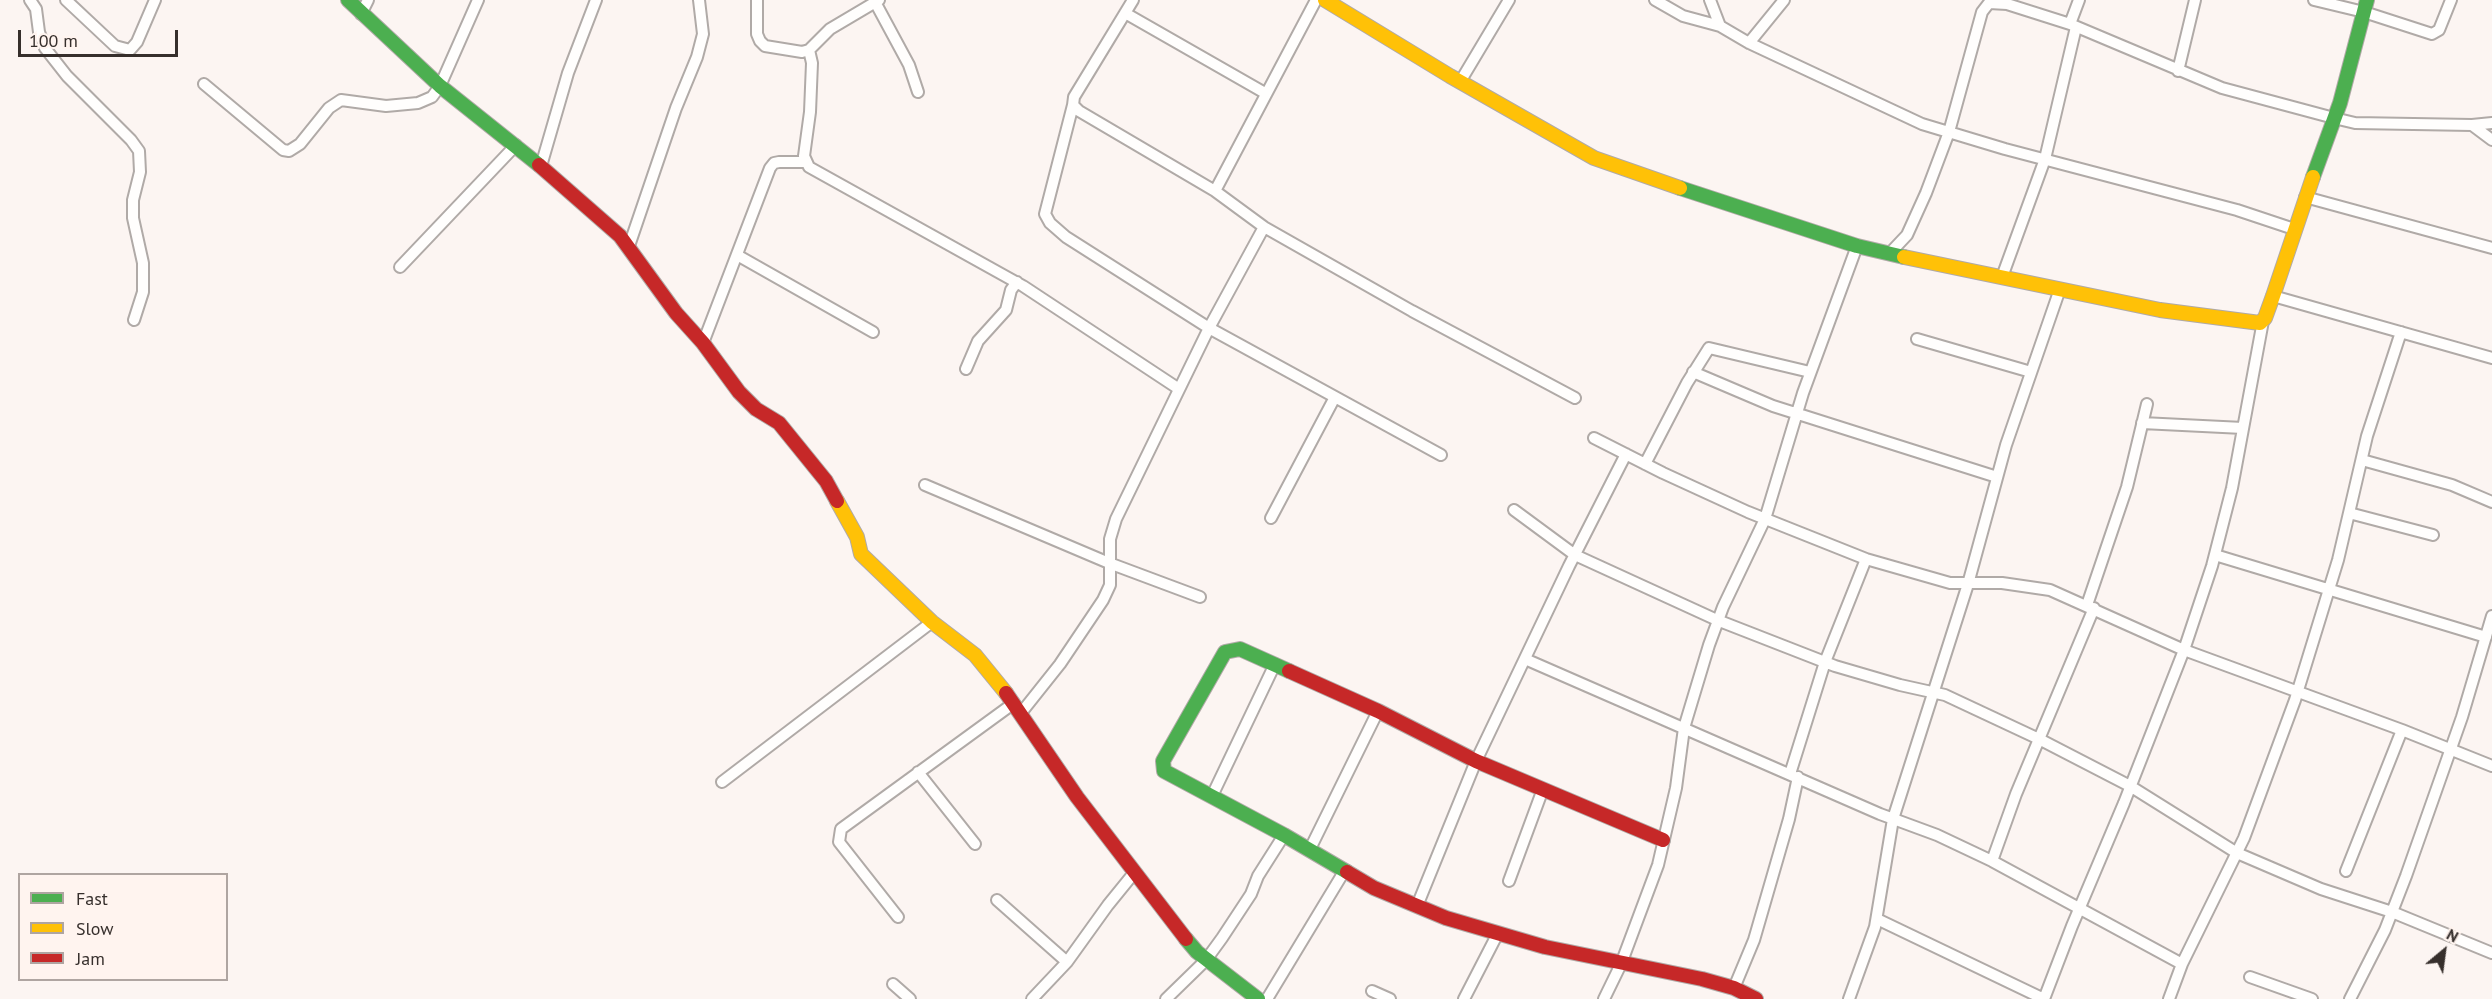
<!DOCTYPE html>
<style>
body{margin:0}
#map{position:relative;width:2492px;height:999px;overflow:hidden;background:#fcf5f2;font-family:"PT Sans",sans-serif}
canvas{display:block}
.legend{position:absolute;left:18px;top:873px;width:210px;height:108px;box-sizing:border-box;background:#fff4ef;border:2px solid #afa5a1;margin:0;padding:8px 10px;list-style:none;font-size:18px;color:#362f2c}
.legend li{display:flex;align-items:center;gap:12px;height:30px}
.legend b{width:30px;border:2px solid #afa5a1}
.north{position:absolute;left:2414px;top:921px;width:60px;height:60px;-webkit-text-stroke:4px #fff4ef;paint-order:stroke;rotate:29deg;font-size:16px;font-weight:700;line-height:24px;text-align:center;color:#362f2c}
.north::after{content:'';display:block;margin:auto;width:21px;height:27px;background:#362f2c;clip-path:polygon(50% 0,100% 100%,50% 72%,0 100%)}
.scale{position:absolute;left:18px;top:30px;width:160px;height:27px;box-sizing:border-box;border:3px solid #362f2c;border-top:0;padding-left:8px;font-size:18px;line-height:21px;white-space:nowrap;color:#362f2c;-webkit-text-stroke:4px #fff4ef;paint-order:stroke}
</style>
<div id="map">
<canvas width="2492" height="999"></canvas>
<ul class="legend">
<li><b style="height:8px;background:#4caf50"></b>Fast</li>
<li><b style="height:8px;background:#ffc107"></b>Slow</li>
<li><b style="height:8px;background:#c62828"></b>Jam</li>
</ul>
<div class="north">N</div>
<div class="scale">100 m</div>
</div>
<script>
const ctx = document.querySelector('canvas').getContext('2d');
ctx.lineJoin = 'round';
const poly = rows => new Path2D(rows.map(r => 'M' + r).join(''));
function strokePath(path, color, width, dash) { ctx.strokeStyle = color; ctx.lineWidth = width; ctx.lineCap = dash ? 'butt' : 'round'; ctx.setLineDash(dash || []); ctx.stroke(path); }
const street = poly([
 [30,0,36,9,39,32,45,48,67,76,131,140,139,151,140,172,133,200,133,218,143,263,143,292,134,320],
 [66,0,115,46,130,50,137,42,155,0],
 [757,0,757,34,760,41,765,46,802,52,809,50,830,29,879,0],
 [1133,0,1074,97,1073,105,1079,111,1215,191],
 [1316,0,1215,191,1264,227,1412,311,1575,398],
 [1655,0,1683,16,1720,26,1749,43,1922,124,2005,149,2237,210,2294,229],
 [1710,0,1720,26],
 [2314,0,2364,12,2432,34,2439,30,2451,0],
 [875,2,909,65,918,92],
 [1125,13,1265,93],
 [361,14,368,0],
 [2070,24,2079,0],
 [1749,43,1784,0],
 [809,50,812,63,810,112,804,156,809,167,1023,286,1179,389],
 [2178,71,2195,0],
 [1460,82,1509,0],
 [204,84,283,150,289,151,300,144,329,108,341,100,386,106,418,103,432,97,440,86,478,0],
 [1073,105,1045,214,1050,223,1066,237,1209,328,1441,455],
 [2472,125,2492,140],
 [541,166,568,73,596,0],
 [2305,197,2492,248],
 [629,246,676,108,697,57,703,34,699,0],
 [1890,253,1907,235,1926,193,1949,132,1982,12,1989,3,2007,4,2070,24,2222,88,2334,118,2355,123,2472,125,2492,123],
 [737,255,873,332],
 [400,267,516,145],
 [2002,277,2045,159,2076,27],
 [2273,296,2492,358],
 [1917,339,2031,372],
 [703,343,770,168,774,163,779,162,805,162],
 [966,369,978,341,1006,310,1011,290,1017,282],
 [1693,372,1773,406,1997,477],
 [2142,423,2243,428],
 [1594,438,1663,473,1748,512,1866,559,1950,583,2002,583,2050,590,2184,650,2402,730,2492,766],
 [2362,460,2452,485,2492,502],
 [1645,464,1687,383,1709,348,1810,372],
 [925,485,1109,563,1200,597],
 [1514,510,1575,555,1717,620,1835,666,1900,685,1945,695,2039,739,2130,786,2237,853,2321,889,2392,912,2492,953],
 [2349,513,2433,535],
 [1271,518,1335,397],
 [2215,555,2486,637],
 [2087,605,2127,487,2147,404],
 [1525,659,1880,814,1937,835,1992,861,2182,964],
 [1021,713,1060,664,1103,600,1110,585,1110,539,1116,519,1209,328,1264,227],
 [918,772,975,844],
 [1790,774,1825,662,1866,559],
 [722,782,932,622],
 [1212,796,1275,664],
 [1310,849,1378,711],
 [1992,861,2016,794,2094,608],
 [2346,871,2402,730],
 [1509,881,1543,789],
 [997,900,1067,962],
 [1417,906,1476,761,1569,566,1626,454],
 [898,917,839,842,841,829,1014,703],
 [1877,919,2044,999],
 [2250,977,2312,999],
 [893,984,910,999],
 [1734,988,1754,940,1789,819,1798,777],
 [1372,991,1390,999],
 [1032,999,1067,962,1108,905,1134,873],
 [1166,999,1206,960,1222,938,1251,894,1258,876,1284,835],
 [1267,999,1345,870],
 [1464,999,1497,935],
 [1604,999,1621,964,1658,865,1676,788,1684,728,1709,645,1723,607,1765,519,1803,393,1857,246],
 [1849,999,1875,927,1893,819,1968,584,2006,445,2060,289],
 [2044,999,2072,926,2124,803,2184,650,2212,566,2232,488,2263,321],
 [2169,999,2182,964,2244,838,2295,700,2338,560,2367,436,2401,332],
 [2350,999,2385,930,2406,876,2462,717,2492,616]
]);
const fast = poly([
 [348,0,440,86,539,165],
 [2313,177,2340,103,2367,0],
 [1680,188,1857,246,1904,257],
 [1289,671,1240,649,1225,652,1163,761,1164,771,1284,835,1347,872],
 [1186,939,1197,952,1258,999]
]);
const slow = poly([
 [1325,0,1450,76,1594,158,1680,188],
 [1904,257,2160,310,2260,323,2265,318,2273,296,2313,177],
 [837,501,857,537,861,554,932,622,975,655,1006,693]
]);
const jam = poly([
 [539,165,620,236,676,313,703,343,739,392,756,409,779,423,826,481,837,501],
 [1289,671,1378,711,1476,761,1663,840],
 [1006,693,1077,797,1186,939],
 [1347,872,1374,888,1446,918,1545,947,1702,979,1734,988,1756,999]
]);
strokePath(street, '#b0aaa7', 14);
strokePath(fast, '#b0aaa7', 16);
strokePath(slow, '#b0aaa7', 16);
strokePath(jam, '#b0aaa7', 16);
strokePath(street, '#fffefd', 10);
strokePath(fast, '#4caf50', 14);
strokePath(slow, '#ffc107', 14);
strokePath(jam, '#c62828', 14);
</script>
